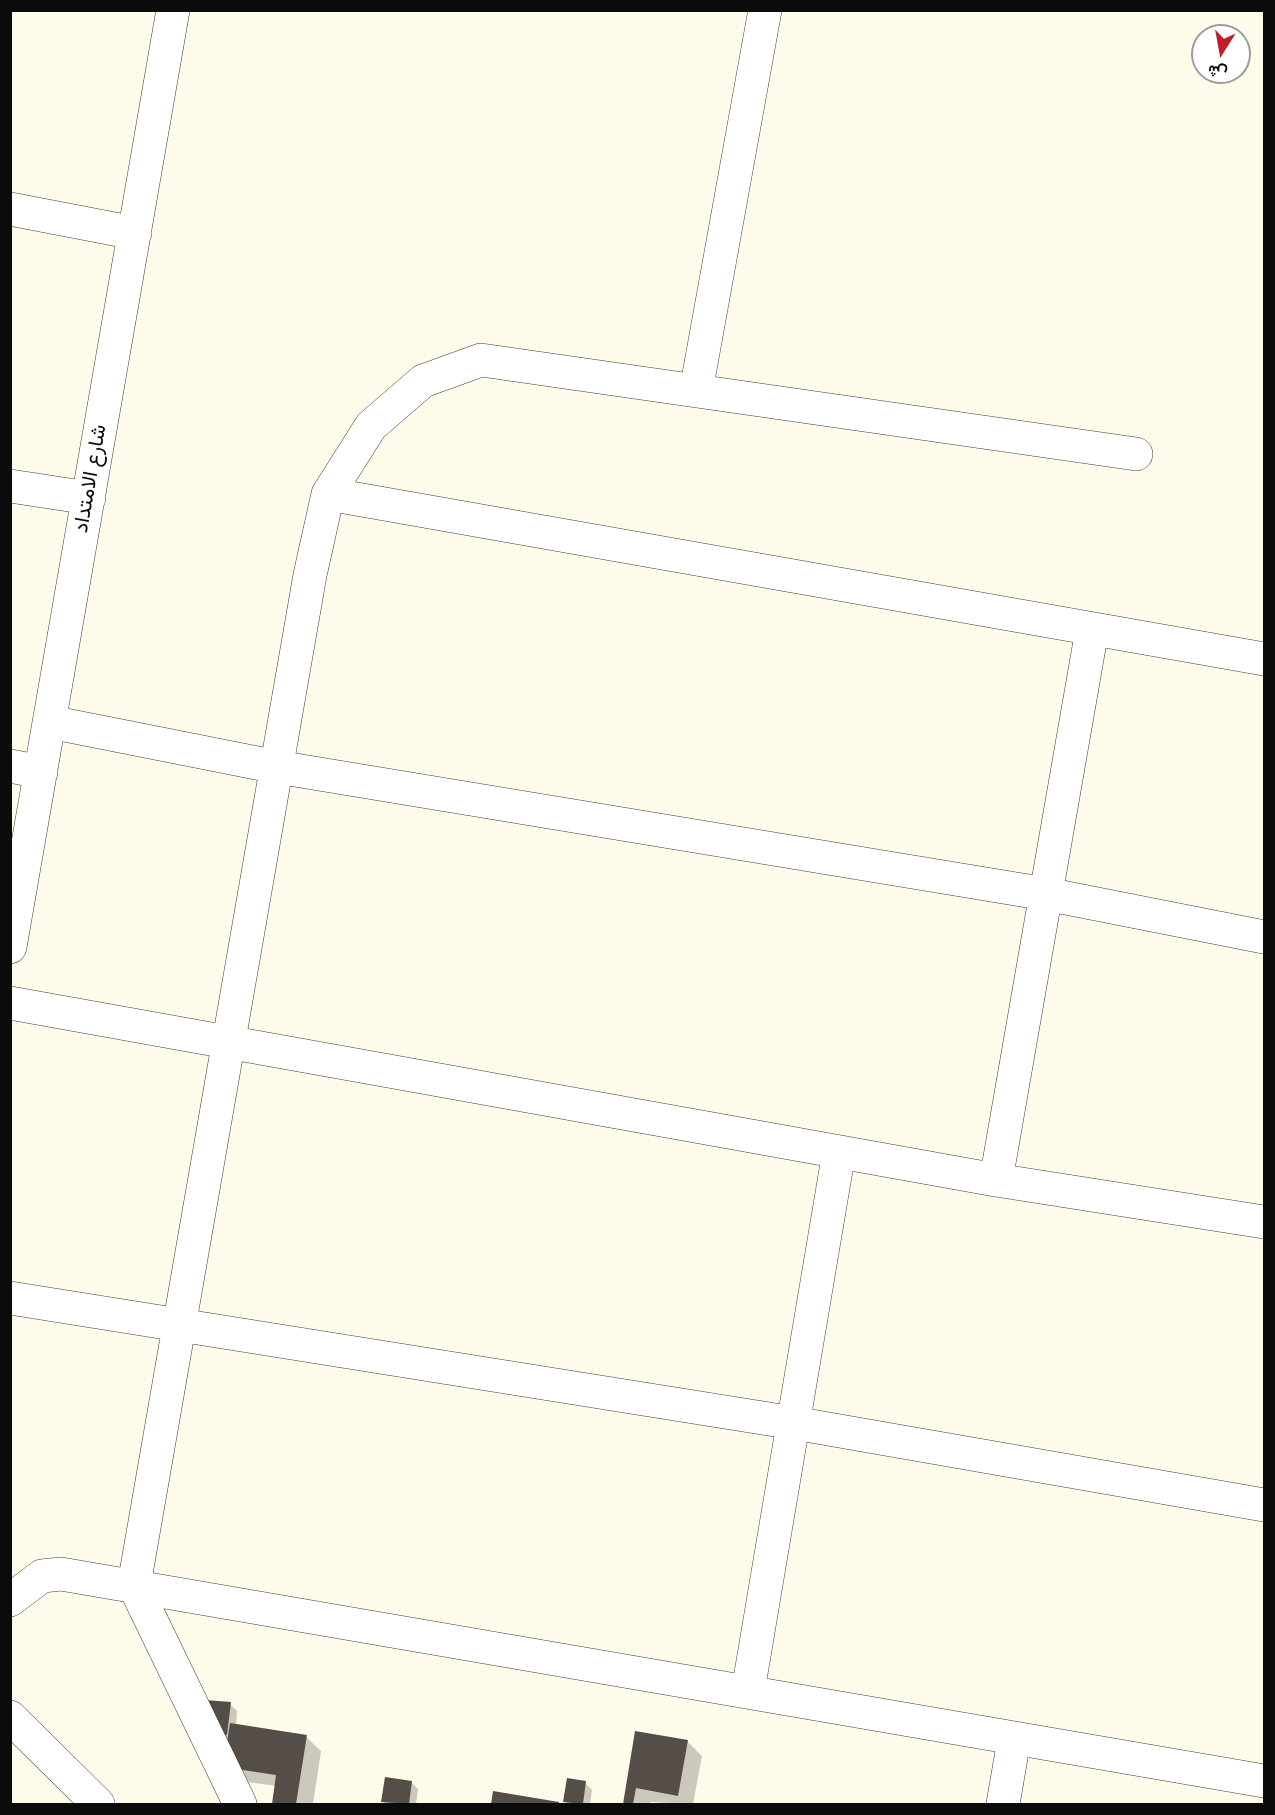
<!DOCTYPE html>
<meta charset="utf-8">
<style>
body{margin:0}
#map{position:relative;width:1275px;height:1815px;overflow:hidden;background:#fffbea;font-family:Georgia,Vazirmatn,serif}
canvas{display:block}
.frame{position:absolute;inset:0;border:12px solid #0b0b0b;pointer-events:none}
.north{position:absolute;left:1191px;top:24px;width:60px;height:60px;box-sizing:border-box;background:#fff;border:2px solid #9d9d9d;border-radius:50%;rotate:191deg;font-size:16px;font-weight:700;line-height:24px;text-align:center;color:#0b0b0b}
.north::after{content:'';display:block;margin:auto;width:21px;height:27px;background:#bd2127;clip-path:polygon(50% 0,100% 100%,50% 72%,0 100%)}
</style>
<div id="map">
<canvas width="1275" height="1815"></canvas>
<div class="frame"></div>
<div class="north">ش</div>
</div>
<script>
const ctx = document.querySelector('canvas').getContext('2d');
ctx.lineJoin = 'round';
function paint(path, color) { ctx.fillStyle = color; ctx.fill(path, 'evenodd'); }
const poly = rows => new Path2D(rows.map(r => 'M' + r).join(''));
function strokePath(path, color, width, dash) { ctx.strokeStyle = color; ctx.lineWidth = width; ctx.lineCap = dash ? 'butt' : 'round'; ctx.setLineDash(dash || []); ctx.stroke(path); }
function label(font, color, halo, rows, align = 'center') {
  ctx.font = font + ' Georgia,Vazirmatn,serif'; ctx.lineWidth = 6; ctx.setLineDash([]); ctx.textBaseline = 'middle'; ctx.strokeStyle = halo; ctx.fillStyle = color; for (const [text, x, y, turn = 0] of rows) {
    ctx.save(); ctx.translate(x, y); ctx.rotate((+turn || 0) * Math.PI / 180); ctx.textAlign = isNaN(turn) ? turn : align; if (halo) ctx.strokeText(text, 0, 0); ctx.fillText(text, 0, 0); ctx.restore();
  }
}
paint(poly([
 [230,1704,237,1711,236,1726,306,1737,321,1751,313,1804,273,1804,276,1786,240,1781,211,1738],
 [637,1732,687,1741,702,1756,693,1804,650,1802,650,1804,624,1804],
 [411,1782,418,1789,416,1804,386,1804,383,1801],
 [585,1783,592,1790,590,1804,568,1804,565,1801],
 [495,1793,558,1803,560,1804,493,1804]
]), '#0003');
paint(poly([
 [205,1700,231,1702,227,1735,202,1732],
 [230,1723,307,1735,296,1804,272,1804,276,1775,223,1767],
 [635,1731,688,1740,678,1796,636,1788,633,1804,623,1804],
 [385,1777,412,1781,409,1804,381,1802],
 [567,1778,586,1781,583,1804,563,1802],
 [493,1791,559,1802,559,1804,491,1804]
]), '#544d48');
const minor = poly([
 [10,209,135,233],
 [696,391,765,10],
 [10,486,89,498],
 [328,494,1264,659],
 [50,722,277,767,1046,894,1264,937],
 [10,766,41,772],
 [10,947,173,10],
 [10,1003,996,1180,1264,1222],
 [996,1180,1092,630],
 [10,1298,794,1423,1264,1505],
 [10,1600,42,1576,61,1574,1264,1781],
 [748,1691,839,1152],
 [10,1717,98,1804],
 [240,1804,134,1585,310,575,328,494,371,426,423,381,481,360,1136,454],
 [1003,1804,1014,1740]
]);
strokePath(minor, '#3e3e3e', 34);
strokePath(minor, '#fff', 33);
label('21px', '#0b0b0b', '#fff', [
 ["شارع الامتداد",93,479,-80]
]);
</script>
